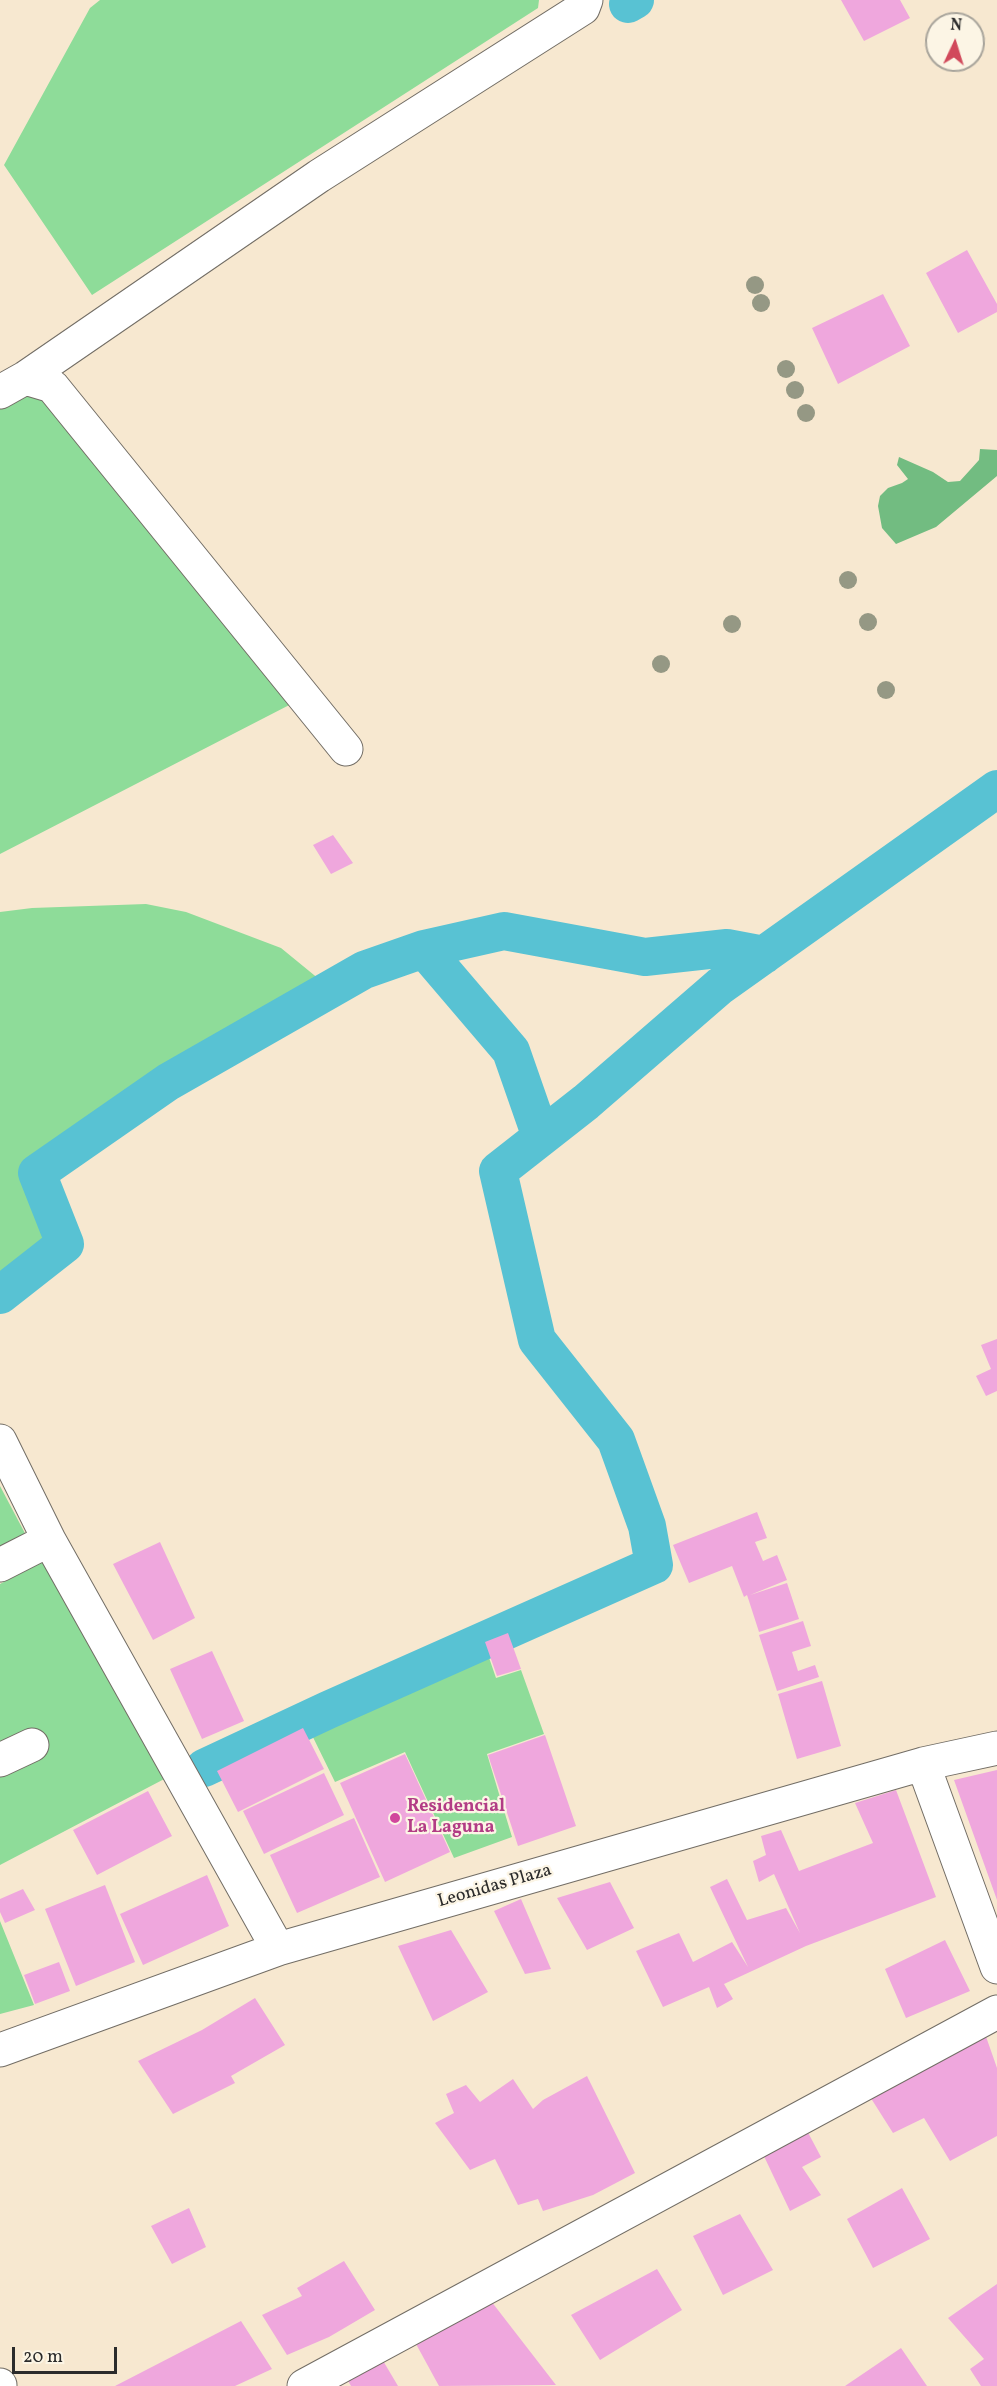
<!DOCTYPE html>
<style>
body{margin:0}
#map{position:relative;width:997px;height:2386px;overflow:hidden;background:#f7e8d0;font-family:Vollkorn,serif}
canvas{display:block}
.north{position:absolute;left:925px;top:12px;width:60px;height:60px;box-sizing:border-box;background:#fcf5e5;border:2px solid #a8a49b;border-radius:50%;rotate:4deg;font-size:16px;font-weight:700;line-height:24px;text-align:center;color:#2b2b2b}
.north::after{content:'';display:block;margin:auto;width:21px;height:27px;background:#d1495b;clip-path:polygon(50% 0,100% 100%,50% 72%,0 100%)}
.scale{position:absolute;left:12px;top:2347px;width:105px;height:27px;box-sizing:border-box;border:3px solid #2b2b2b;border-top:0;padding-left:8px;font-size:18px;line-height:21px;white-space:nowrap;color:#2b2b2b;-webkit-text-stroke:4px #fcf5e5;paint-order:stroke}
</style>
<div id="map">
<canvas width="997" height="2386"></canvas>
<div class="north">N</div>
<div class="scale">20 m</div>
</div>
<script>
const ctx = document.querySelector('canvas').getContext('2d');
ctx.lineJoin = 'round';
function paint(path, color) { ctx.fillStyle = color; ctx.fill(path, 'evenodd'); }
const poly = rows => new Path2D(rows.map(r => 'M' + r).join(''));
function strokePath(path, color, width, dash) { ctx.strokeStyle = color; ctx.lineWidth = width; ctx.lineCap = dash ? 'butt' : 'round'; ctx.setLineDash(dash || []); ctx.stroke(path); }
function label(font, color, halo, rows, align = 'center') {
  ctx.font = font + ' Vollkorn,serif'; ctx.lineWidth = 4.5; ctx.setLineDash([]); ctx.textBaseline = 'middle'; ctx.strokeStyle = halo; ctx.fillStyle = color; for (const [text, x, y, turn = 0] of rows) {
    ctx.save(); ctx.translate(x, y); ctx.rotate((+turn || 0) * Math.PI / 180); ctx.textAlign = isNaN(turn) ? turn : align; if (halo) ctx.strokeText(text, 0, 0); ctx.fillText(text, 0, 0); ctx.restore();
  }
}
paint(poly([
 [100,0,539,0,538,8,92,295,4,165,90,8],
 [49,391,299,700,0,854,0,399],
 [146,904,186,912,281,948,325,984,325,989,167,1078,35,1172,64,1244,0,1292,0,912,32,908],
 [0,1486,28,1539,0,1552],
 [51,1556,170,1776,0,1865,0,1584],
 [484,1643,496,1678,521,1670,544,1734,487,1754,512,1837,454,1858,405,1752,335,1782,307,1725],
 [0,1921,34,2005,0,2014]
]), '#8edc99');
paint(poly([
 [980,449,997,450,997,476,936,527,896,544,882,528,878,506,880,496,888,488,902,483,908,479,897,465,899,457,933,472,948,482,960,481,979,460]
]), '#72bc81');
strokePath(poly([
 [628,4,635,0],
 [424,949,504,931,645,957,727,948,764,955],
 [0,1295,65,1244,37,1173,168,1082,364,970,424,949,511,1051,541,1137],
 [204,1768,328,1710,654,1565,647,1526,616,1440,537,1340,498,1171,586,1102,720,986,997,789]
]), '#58c2d3', 38);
paint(poly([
 [841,0,900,0,910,18,864,41],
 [967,250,997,304,997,312,958,333,926,273],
 [883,294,910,346,838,384,812,328],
 [333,835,353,863,331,874,313,845],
 [997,1339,997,1391,986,1396,976,1376,991,1369,981,1345],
 [757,1512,767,1538,755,1542,763,1561,777,1555,787,1580,750,1595,787,1583,799,1619,759,1632,749,1601,747,1595,744,1597,732,1566,689,1583,673,1545],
 [160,1542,195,1618,153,1640,113,1564],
 [803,1621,811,1646,792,1652,798,1671,815,1665,819,1677,777,1691,759,1635],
 [508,1633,521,1669,497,1676,485,1642],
 [212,1651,244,1721,202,1739,170,1669],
 [822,1681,841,1746,797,1759,778,1694],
 [303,1728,324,1769,238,1812,217,1771],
 [545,1735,576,1826,518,1846,488,1755],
 [405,1754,450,1852,385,1882,340,1783],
 [997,1770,997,1900,954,1780],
 [324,1773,344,1815,264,1854,243,1811],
 [896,1790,936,1897,806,1946,724,1984,733,1999,717,2008,709,1987,663,2007,636,1951,679,1933,693,1962,732,1942,748,1967,710,1887,727,1879,747,1920,786,1908,800,1933,774,1874,759,1882,753,1861,766,1855,761,1836,781,1830,799,1871,873,1843,855,1803],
 [148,1791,172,1836,97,1875,73,1830],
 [354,1818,380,1877,297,1913,270,1855],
 [207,1875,229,1926,143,1965,120,1914],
 [610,1882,634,1928,587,1950,557,1898],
 [105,1885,135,1962,76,1986,45,1909],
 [23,1889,35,1910,5,1923,0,1912,0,1899],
 [521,1899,551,1969,525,1974,494,1911],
 [451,1930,488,1992,433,2021,398,1946],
 [945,1940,970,1991,906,2018,885,1969],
 [59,1962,70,1991,35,2004,24,1975],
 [255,1998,285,2045,231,2076,235,2083,173,2114,138,2061,202,2030],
 [983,2028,997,2068,997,2136,950,2161,924,2118,893,2133,867,2092],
 [587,2076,635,2173,593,2195,543,2211,538,2199,518,2205,495,2159,470,2170,435,2123,454,2113,446,2094,466,2085,480,2102,513,2079,533,2109,543,2100],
 [804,2125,821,2157,802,2167,821,2195,790,2211,762,2152],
 [902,2188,930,2239,873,2268,847,2219],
 [189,2208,206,2247,172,2264,151,2226],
 [740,2214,773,2270,723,2295,693,2236],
 [344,2261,375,2310,329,2337,287,2355,262,2315,302,2296,297,2288],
 [657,2269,682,2310,600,2360,571,2315],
 [997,2284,997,2386,981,2386,970,2369,984,2359,948,2318],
 [491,2301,556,2385,439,2386,416,2344],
 [241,2321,272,2369,235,2386,115,2386],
 [901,2348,927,2386,845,2386],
 [382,2359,398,2386,351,2386,347,2379]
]), '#efa7dd');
const minor = poly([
 [25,378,52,386,346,749],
 [0,392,25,378,319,176,583,8,586,0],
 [0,1441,49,1540,0,1565],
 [49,1540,278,1949],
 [0,1760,32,1745],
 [923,1764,997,1967],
 [0,2050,278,1949,923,1764,997,1748],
 [0,2385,0,2386],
 [304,2386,997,2012]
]);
strokePath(minor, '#726d65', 35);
strokePath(minor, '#fff', 33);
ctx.fillStyle = '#959884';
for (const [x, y] of [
 [755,285],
 [761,303],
 [786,369],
 [795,390],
 [806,413],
 [848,580],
 [868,622],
 [732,624],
 [661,664],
 [886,690]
]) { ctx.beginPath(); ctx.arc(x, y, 9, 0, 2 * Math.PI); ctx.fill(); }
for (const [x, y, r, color] of [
 [395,1818,6,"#d1479c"]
]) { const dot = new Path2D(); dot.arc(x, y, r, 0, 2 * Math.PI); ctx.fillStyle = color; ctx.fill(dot); strokePath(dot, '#fcf5e5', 2); }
label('bold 18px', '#b23c85', '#fcf5e5', [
 ["Residencial",407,1808],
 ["La Laguna",407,1829]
], 'left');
label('18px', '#2b2b2b', '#fcf5e5', [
 ["Leonidas Plaza",495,1887,-16]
]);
</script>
